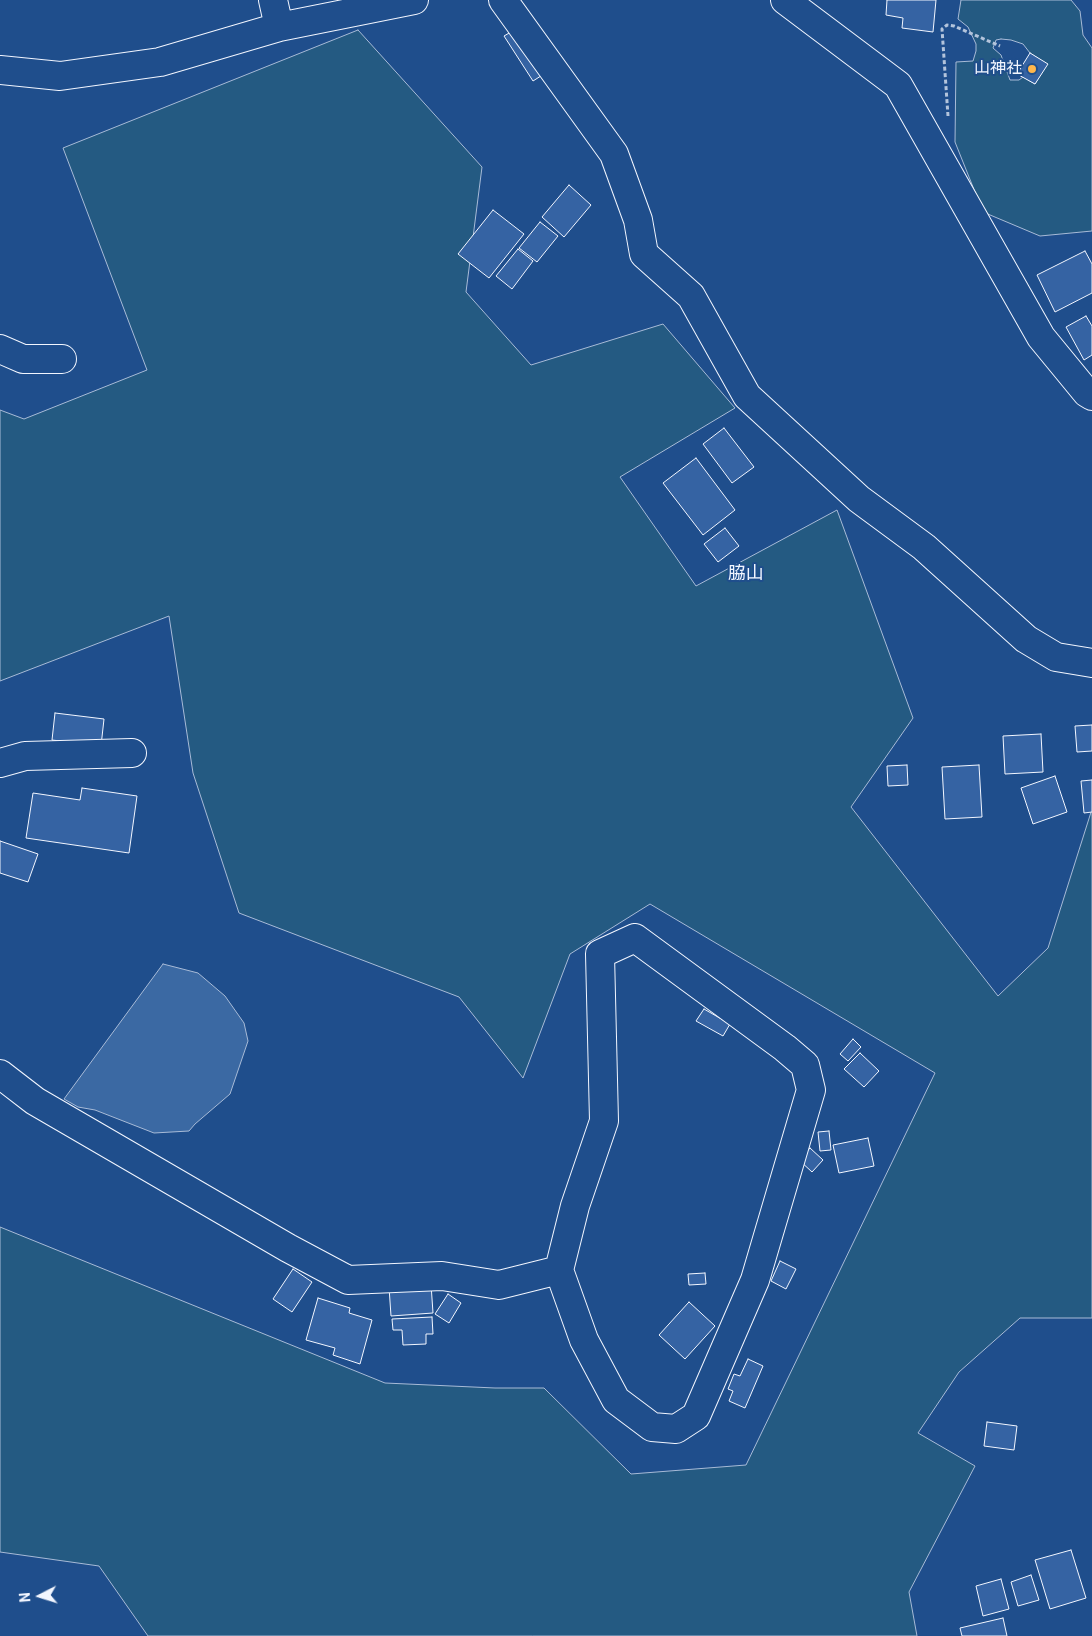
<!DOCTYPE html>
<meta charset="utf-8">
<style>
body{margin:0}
#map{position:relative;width:1092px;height:1636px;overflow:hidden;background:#1f4e8c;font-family:Roboto,sans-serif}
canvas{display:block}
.north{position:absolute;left:15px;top:1571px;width:50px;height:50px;-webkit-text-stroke:4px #1f4e8c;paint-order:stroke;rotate:265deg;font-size:14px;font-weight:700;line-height:20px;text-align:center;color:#f2f6ff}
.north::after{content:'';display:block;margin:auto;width:18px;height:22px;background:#f2f6ff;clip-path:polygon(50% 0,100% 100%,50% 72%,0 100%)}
</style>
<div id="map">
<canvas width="1092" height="1636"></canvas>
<div class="north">N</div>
</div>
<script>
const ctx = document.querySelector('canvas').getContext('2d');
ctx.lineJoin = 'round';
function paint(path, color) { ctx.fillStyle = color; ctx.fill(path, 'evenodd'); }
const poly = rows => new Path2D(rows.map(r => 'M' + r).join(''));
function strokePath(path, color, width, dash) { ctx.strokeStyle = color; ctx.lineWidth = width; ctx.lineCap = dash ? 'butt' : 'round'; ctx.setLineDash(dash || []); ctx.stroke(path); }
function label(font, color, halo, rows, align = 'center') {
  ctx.font = font + ' Roboto,"Noto Sans JP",sans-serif'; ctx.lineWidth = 4; ctx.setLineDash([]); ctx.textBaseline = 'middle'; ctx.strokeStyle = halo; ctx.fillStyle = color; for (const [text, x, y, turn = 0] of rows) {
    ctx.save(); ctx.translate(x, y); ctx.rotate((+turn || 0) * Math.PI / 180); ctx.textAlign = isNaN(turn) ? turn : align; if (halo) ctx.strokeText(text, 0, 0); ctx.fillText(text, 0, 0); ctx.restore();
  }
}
const green = poly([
 [961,0,1071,0,1080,11,1083,35,1092,48,1092,231,1040,236,983,212,955,142,956,62,973,61,976,51,976,44,968,27,958,19,961,0],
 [1001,39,1011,40,1023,44,1030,53,1047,64,1035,84,1023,77,1019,80,1010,80,1001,55,993,48,996,40,1001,39],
 [358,30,482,167,466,292,531,365,663,324,735,408,620,477,696,586,837,510,913,718,851,807,998,996,1048,948,1092,809,1092,1318,1020,1318,959,1372,918,1433,975,1466,909,1592,917,1636,148,1636,99,1566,0,1552,0,1227,385,1383,495,1388,544,1388,631,1474,746,1465,935,1073,650,904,570,954,523,1078,459,997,239,913,193,773,169,616,0,681,0,410,24,419,147,370,63,148,358,30]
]);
paint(green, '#245a82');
strokePath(green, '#a8bbd7', 1);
const water = poly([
 [163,964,198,973,225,996,244,1023,248,1041,230,1094,195,1124,189,1131,154,1133,95,1110,78,1107,64,1099,163,964]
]);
paint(water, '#3b69a3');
strokePath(water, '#a8bbd7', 1);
const building = poly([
 [887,0,936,0,933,32,902,28,903,18,886,15,887,0],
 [516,29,544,74,533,81,504,36,516,29],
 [1030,53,1048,64,1035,84,1017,74,1030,53],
 [569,185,591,205,564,237,542,217,569,185],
 [493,210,524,234,489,278,458,254,493,210],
 [540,222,558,236,537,262,519,248,540,222],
 [518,249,533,261,512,289,496,276,518,249],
 [1085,251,1092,264,1092,293,1055,312,1037,275,1085,251],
 [1086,316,1092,326,1092,355,1084,360,1066,327,1086,316],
 [724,428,754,467,732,483,703,444,724,428],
 [696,458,735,510,703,535,663,483,696,458],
 [725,528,739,546,718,562,704,544,725,528],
 [55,713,104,719,101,746,52,740,55,713],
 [1092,725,1092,751,1077,752,1075,726,1092,725],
 [1041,734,1043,772,1005,774,1003,736,1041,734],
 [907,765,908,785,888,786,887,766,907,765],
 [979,765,982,817,945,819,942,767,979,765],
 [1055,776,1067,812,1033,824,1021,788,1055,776],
 [1092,780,1092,812,1084,813,1081,781,1092,780],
 [82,788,137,796,129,853,26,838,33,793,80,800,82,788],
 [0,841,38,854,28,882,0,873,0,841],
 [704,1009,730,1024,723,1036,696,1021,704,1009],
 [853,1039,861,1047,848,1061,840,1054,853,1039],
 [860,1053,879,1071,864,1087,844,1069,860,1053],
 [829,1131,831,1150,820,1151,818,1132,829,1131],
 [868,1138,874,1166,839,1173,833,1145,868,1138],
 [810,1148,823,1160,812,1172,799,1160,810,1148],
 [780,1261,796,1269,786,1289,771,1281,780,1261],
 [293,1269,312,1282,292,1312,273,1299,293,1269],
 [705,1273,706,1284,689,1285,688,1274,705,1273],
 [431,1284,433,1313,391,1316,389,1287,431,1284],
 [448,1294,461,1303,449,1323,435,1314,448,1294],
 [318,1298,350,1308,349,1313,372,1320,360,1364,333,1355,335,1348,306,1340,318,1298],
 [689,1302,715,1326,685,1359,659,1335,689,1302],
 [432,1317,433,1334,426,1334,426,1344,403,1345,402,1330,393,1330,392,1319,432,1317],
 [748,1359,763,1366,745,1408,729,1401,733,1391,728,1389,734,1374,740,1376,748,1359],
 [987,1422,1017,1426,1014,1450,984,1446,987,1422],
 [1071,1550,1086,1598,1050,1609,1035,1560,1071,1550],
 [1031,1575,1039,1600,1018,1606,1011,1582,1031,1575],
 [1001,1579,1009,1609,983,1616,976,1586,1001,1579],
 [1003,1618,1007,1636,962,1636,960,1628,1003,1618]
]);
paint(building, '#3563a3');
strokePath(building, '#f2f6ff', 1);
const minor = poly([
 [273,0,279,27],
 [503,0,614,154,638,220,644,254,691,296,747,396,859,499,924,547,1026,639,1056,657,1092,663],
 [785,0,898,85,1041,337,1087,393,1092,396],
 [0,70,60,76,160,62,279,27,414,0],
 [0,349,23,359,62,359],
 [0,763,25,756,132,753],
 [635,938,785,1048,805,1065,811,1090,755,1280,696,1416,676,1429,652,1427,616,1400,584,1340,559,1270,575,1206,604,1121,600,954,635,938],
 [0,1074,35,1101,288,1248,348,1280,442,1276,499,1285,559,1270]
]);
strokePath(minor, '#f2f6ff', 30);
strokePath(poly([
 [948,116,942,29,947,25,954,26,1000,46]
]), '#b3c4dc', 3, [4, 2.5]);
strokePath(minor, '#1f4e8c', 28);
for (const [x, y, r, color] of [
 [1032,69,5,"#ffb74d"]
]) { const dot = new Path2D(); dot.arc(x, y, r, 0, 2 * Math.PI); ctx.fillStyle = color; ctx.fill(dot); strokePath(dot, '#1f4e8c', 2); }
label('16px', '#f2f6ff', '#1f4e8c', [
 ["山神社",1022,69]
], 'right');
label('18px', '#f2f6ff', '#1f4e8c', [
 ["脇山",746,574]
]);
</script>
